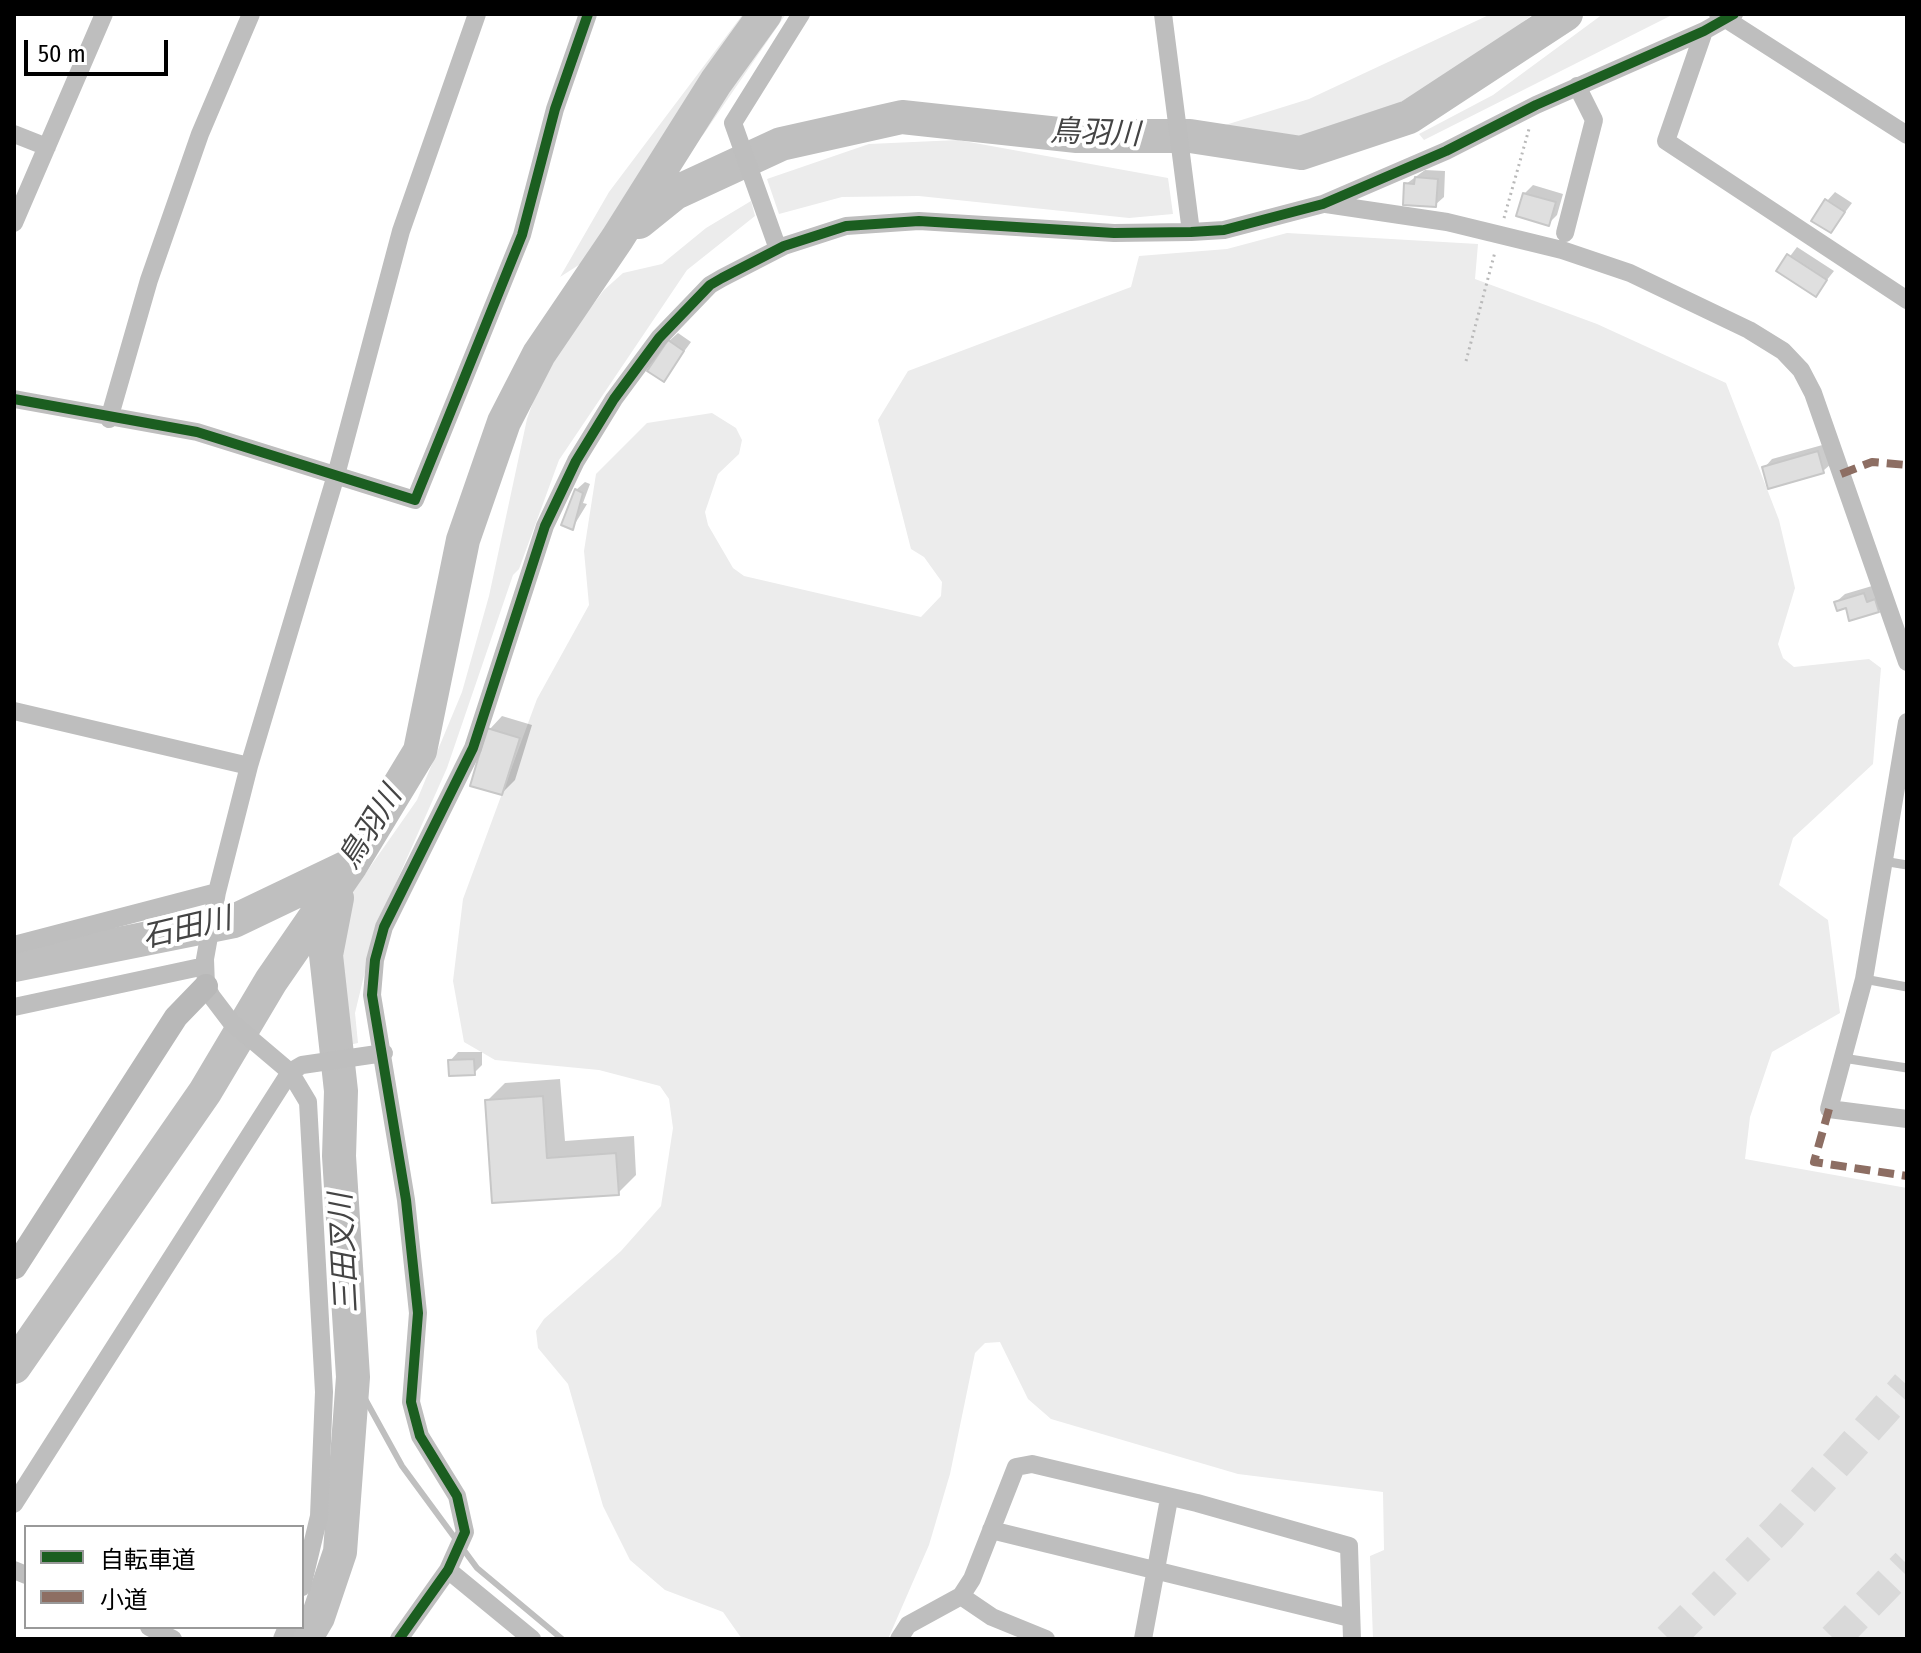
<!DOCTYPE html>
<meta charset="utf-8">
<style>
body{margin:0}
#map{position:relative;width:1921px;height:1653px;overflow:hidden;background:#fff;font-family:"Fira Sans Condensed","Noto Sans JP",sans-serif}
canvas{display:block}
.frame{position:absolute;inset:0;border:16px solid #000;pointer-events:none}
.legend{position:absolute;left:24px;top:1525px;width:280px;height:104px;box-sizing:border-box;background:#fff;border:2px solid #999;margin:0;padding:10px 14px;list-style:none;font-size:24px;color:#000}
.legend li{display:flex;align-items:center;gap:16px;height:40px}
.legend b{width:40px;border:2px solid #999}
.scale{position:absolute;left:24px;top:40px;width:144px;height:36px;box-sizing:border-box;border:4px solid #000;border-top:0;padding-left:10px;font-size:24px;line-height:28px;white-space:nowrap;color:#000;-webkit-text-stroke:6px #fff;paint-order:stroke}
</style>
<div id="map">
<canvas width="1921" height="1653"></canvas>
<div class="frame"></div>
<ul class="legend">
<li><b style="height:10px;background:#1b5e20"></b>自転車道</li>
<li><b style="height:10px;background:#8d6e63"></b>小道</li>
</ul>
<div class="scale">50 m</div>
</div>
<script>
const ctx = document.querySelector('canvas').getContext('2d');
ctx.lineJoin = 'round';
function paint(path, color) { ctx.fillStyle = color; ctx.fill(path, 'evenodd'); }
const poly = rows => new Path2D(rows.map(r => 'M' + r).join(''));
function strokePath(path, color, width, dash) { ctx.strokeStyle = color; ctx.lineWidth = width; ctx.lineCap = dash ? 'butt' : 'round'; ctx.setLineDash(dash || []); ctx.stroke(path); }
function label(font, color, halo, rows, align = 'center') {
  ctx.font = font + ' "Fira Sans Condensed","Noto Sans JP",sans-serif'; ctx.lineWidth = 8; ctx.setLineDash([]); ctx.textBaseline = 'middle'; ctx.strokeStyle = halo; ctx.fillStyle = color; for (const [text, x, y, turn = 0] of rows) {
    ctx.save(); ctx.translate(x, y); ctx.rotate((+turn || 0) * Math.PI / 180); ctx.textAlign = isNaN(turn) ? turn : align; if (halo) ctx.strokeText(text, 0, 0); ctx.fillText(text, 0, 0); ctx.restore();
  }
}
paint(poly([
 [743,14,786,14,703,135,624,202,585,261,560,277,609,192],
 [1491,14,1533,14,1487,51,1423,91,1366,119,1288,142,1254,143,1206,131,1309,99],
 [1603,14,1674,14,1424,140,1419,134,1493,95],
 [958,140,1168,178,1173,214,1129,218,919,196,842,197,779,214,767,179,869,144],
 [751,201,755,216,687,270,559,460,519,569,513,575,447,768,375,930,355,1013,358,1043,344,1046,335,990,337,929,349,897,417,800,462,692,489,596,527,419,545,368,604,290,623,273,662,264,706,228],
 [1287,233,1478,244,1475,279,1597,324,1726,383,1779,520,1795,588,1778,644,1783,658,1794,667,1869,659,1881,668,1873,764,1793,838,1779,885,1828,920,1840,1013,1772,1052,1750,1117,1745,1159,1907,1188,1907,1639,1373,1639,1370,1556,1384,1550,1383,1492,1238,1474,1051,1419,1028,1399,1000,1342,985,1343,975,1353,950,1474,929,1545,888,1639,742,1639,723,1612,665,1590,630,1560,603,1506,568,1384,538,1348,536,1331,544,1319,621,1251,661,1206,673,1128,669,1099,660,1086,599,1070,495,1060,464,1042,453,981,463,899,537,699,589,605,584,551,596,474,647,423,712,413,736,428,742,440,739,454,718,474,705,512,708,525,733,568,744,576,921,617,941,596,942,582,924,557,911,549,878,420,908,371,1131,287,1139,256,1227,249]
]), '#ececec');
paint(poly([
 [1425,170,1445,171,1444,197,1435,205,1406,184],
 [1533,185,1563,194,1557,215,1548,224,1524,194],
 [1835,192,1852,203,1831,231,1827,201],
 [1797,247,1834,271,1815,295,1779,271],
 [678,333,691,342,664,379,669,341],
 [1826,444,1832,463,1823,471,1764,468,1772,459],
 [585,482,590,484,583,503,587,504,573,527,576,490],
 [1872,586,1887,602,1878,611,1836,602,1845,594],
 [502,716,532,725,515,780,502,793,489,730],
 [458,1052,482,1052,482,1065,474,1073,450,1061],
 [560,1079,565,1141,634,1136,636,1175,618,1193,494,1201,487,1101,505,1083]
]), '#0003');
strokePath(poly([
 [353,1377,402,1466,477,1568,562,1639]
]), '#bfbfbf', 6);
strokePath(poly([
 [639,222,675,193,781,144,902,117,1077,136,1190,136,1301,153,1409,117,1566,14],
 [14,965,234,921,349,866],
 [14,1367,205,1092,271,981,351,865,420,751,463,540,504,422,539,354,617,239,716,82,765,14],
 [305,1639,318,1617,340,1552,353,1377,339,1156,341,1091,326,955,337,898]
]), '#bfbfbf', 34);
const building = poly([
 [1415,177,1438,179,1436,207,1403,205,1404,183,1414,184,1415,177],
 [1523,193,1556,202,1549,226,1516,216,1523,193],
 [1825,199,1845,212,1831,233,1811,221,1825,199],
 [1787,254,1827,280,1816,297,1776,271,1787,254],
 [668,340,684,351,664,382,647,371,668,340],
 [1818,451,1824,473,1768,489,1762,467,1818,451],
 [575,489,583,493,573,530,561,525,575,489],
 [1864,593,1867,602,1875,599,1879,612,1849,621,1846,608,1837,611,1834,602,1864,593],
 [487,728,520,738,502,795,470,786,487,728],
 [474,1059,475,1075,449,1076,448,1060,474,1059],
 [543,1096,547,1158,616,1153,619,1195,492,1203,485,1100,543,1096]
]);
paint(building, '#dfdfdf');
strokePath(building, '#c7c7c7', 2);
strokePath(poly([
 [1669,1639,1779,1528,1907,1385],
 [1834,1639,1907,1564]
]), '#d9d9d9', 32, [32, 16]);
strokePath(poly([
 [1504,218,1529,129],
 [1466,361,1495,252]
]), '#b9b9b9', 3, [2, 4]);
strokePath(poly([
 [1883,861,1907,865],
 [1864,979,1907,987],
 [1843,1058,1907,1068]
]), '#bebebe', 9);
strokePath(poly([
 [1163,14,1191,232],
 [1718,14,1907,135],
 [1704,31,1666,141,1907,300],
 [14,134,47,147],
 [1326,204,1447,222,1562,250,1630,273,1749,330,1783,351,1801,370,1813,393,1907,662],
 [14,223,104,14],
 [1565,233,1594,120,1577,86],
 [778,249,733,123,801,14],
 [14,399,197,432,415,500,522,235,555,109,588,14],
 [109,419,149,280,200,134,251,14],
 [14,711,249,766],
 [1907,722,1864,979,1829,1109,1907,1119],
 [14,945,217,892],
 [14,1007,205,966],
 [14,1504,290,1072,302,1065,384,1053],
 [991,1530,1350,1618],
 [14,1570,26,1575],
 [448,1570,532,1639],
 [302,1587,319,1516,324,1392,308,1102,290,1072,231,1022,212,997,206,986,205,959,217,892,249,766,336,475,401,231,477,14],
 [961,1596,992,1617,1046,1639],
 [149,1627,173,1639],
 [282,1639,287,1627],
 [399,1639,448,1570,465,1532,457,1496,420,1436,411,1402,418,1313,406,1200,372,995,375,960,384,927,473,748,545,526,576,461,614,399,659,338,710,285,722,278,784,246,846,226,919,221,1114,233,1191,232,1224,230,1323,204,1446,151,1536,105,1704,31,1734,14],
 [899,1639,908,1625,961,1596,972,1579,1016,1467,1032,1464,1197,1503,1349,1546,1352,1639],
 [1143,1639,1169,1499]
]), '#bebebe', 18);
strokePath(poly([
 [15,1267,176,1017,206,986]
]), '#b8b8b8', 24);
strokePath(poly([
 [1841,474,1872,462,1907,465],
 [1829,1109,1814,1162,1907,1176]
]), '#8d6e63', 8, [16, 8]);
strokePath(poly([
 [14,399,197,432,415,500,522,235,555,109,588,14],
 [399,1639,448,1570,465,1532,457,1496,420,1436,411,1402,418,1313,406,1200,372,995,375,960,384,927,473,748,545,526,576,461,614,399,659,338,710,285,722,278,784,246,846,226,919,221,1114,233,1191,232,1224,230,1323,204,1446,151,1536,105,1704,31,1734,14]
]), '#1b5e20', 10);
label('italic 30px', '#444', '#fff', [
 ["鳥羽川",1095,134,2],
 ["鳥羽川",371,828,-58],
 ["石田川",187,929,-13],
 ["三田叉川",345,1253,-93]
]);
</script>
